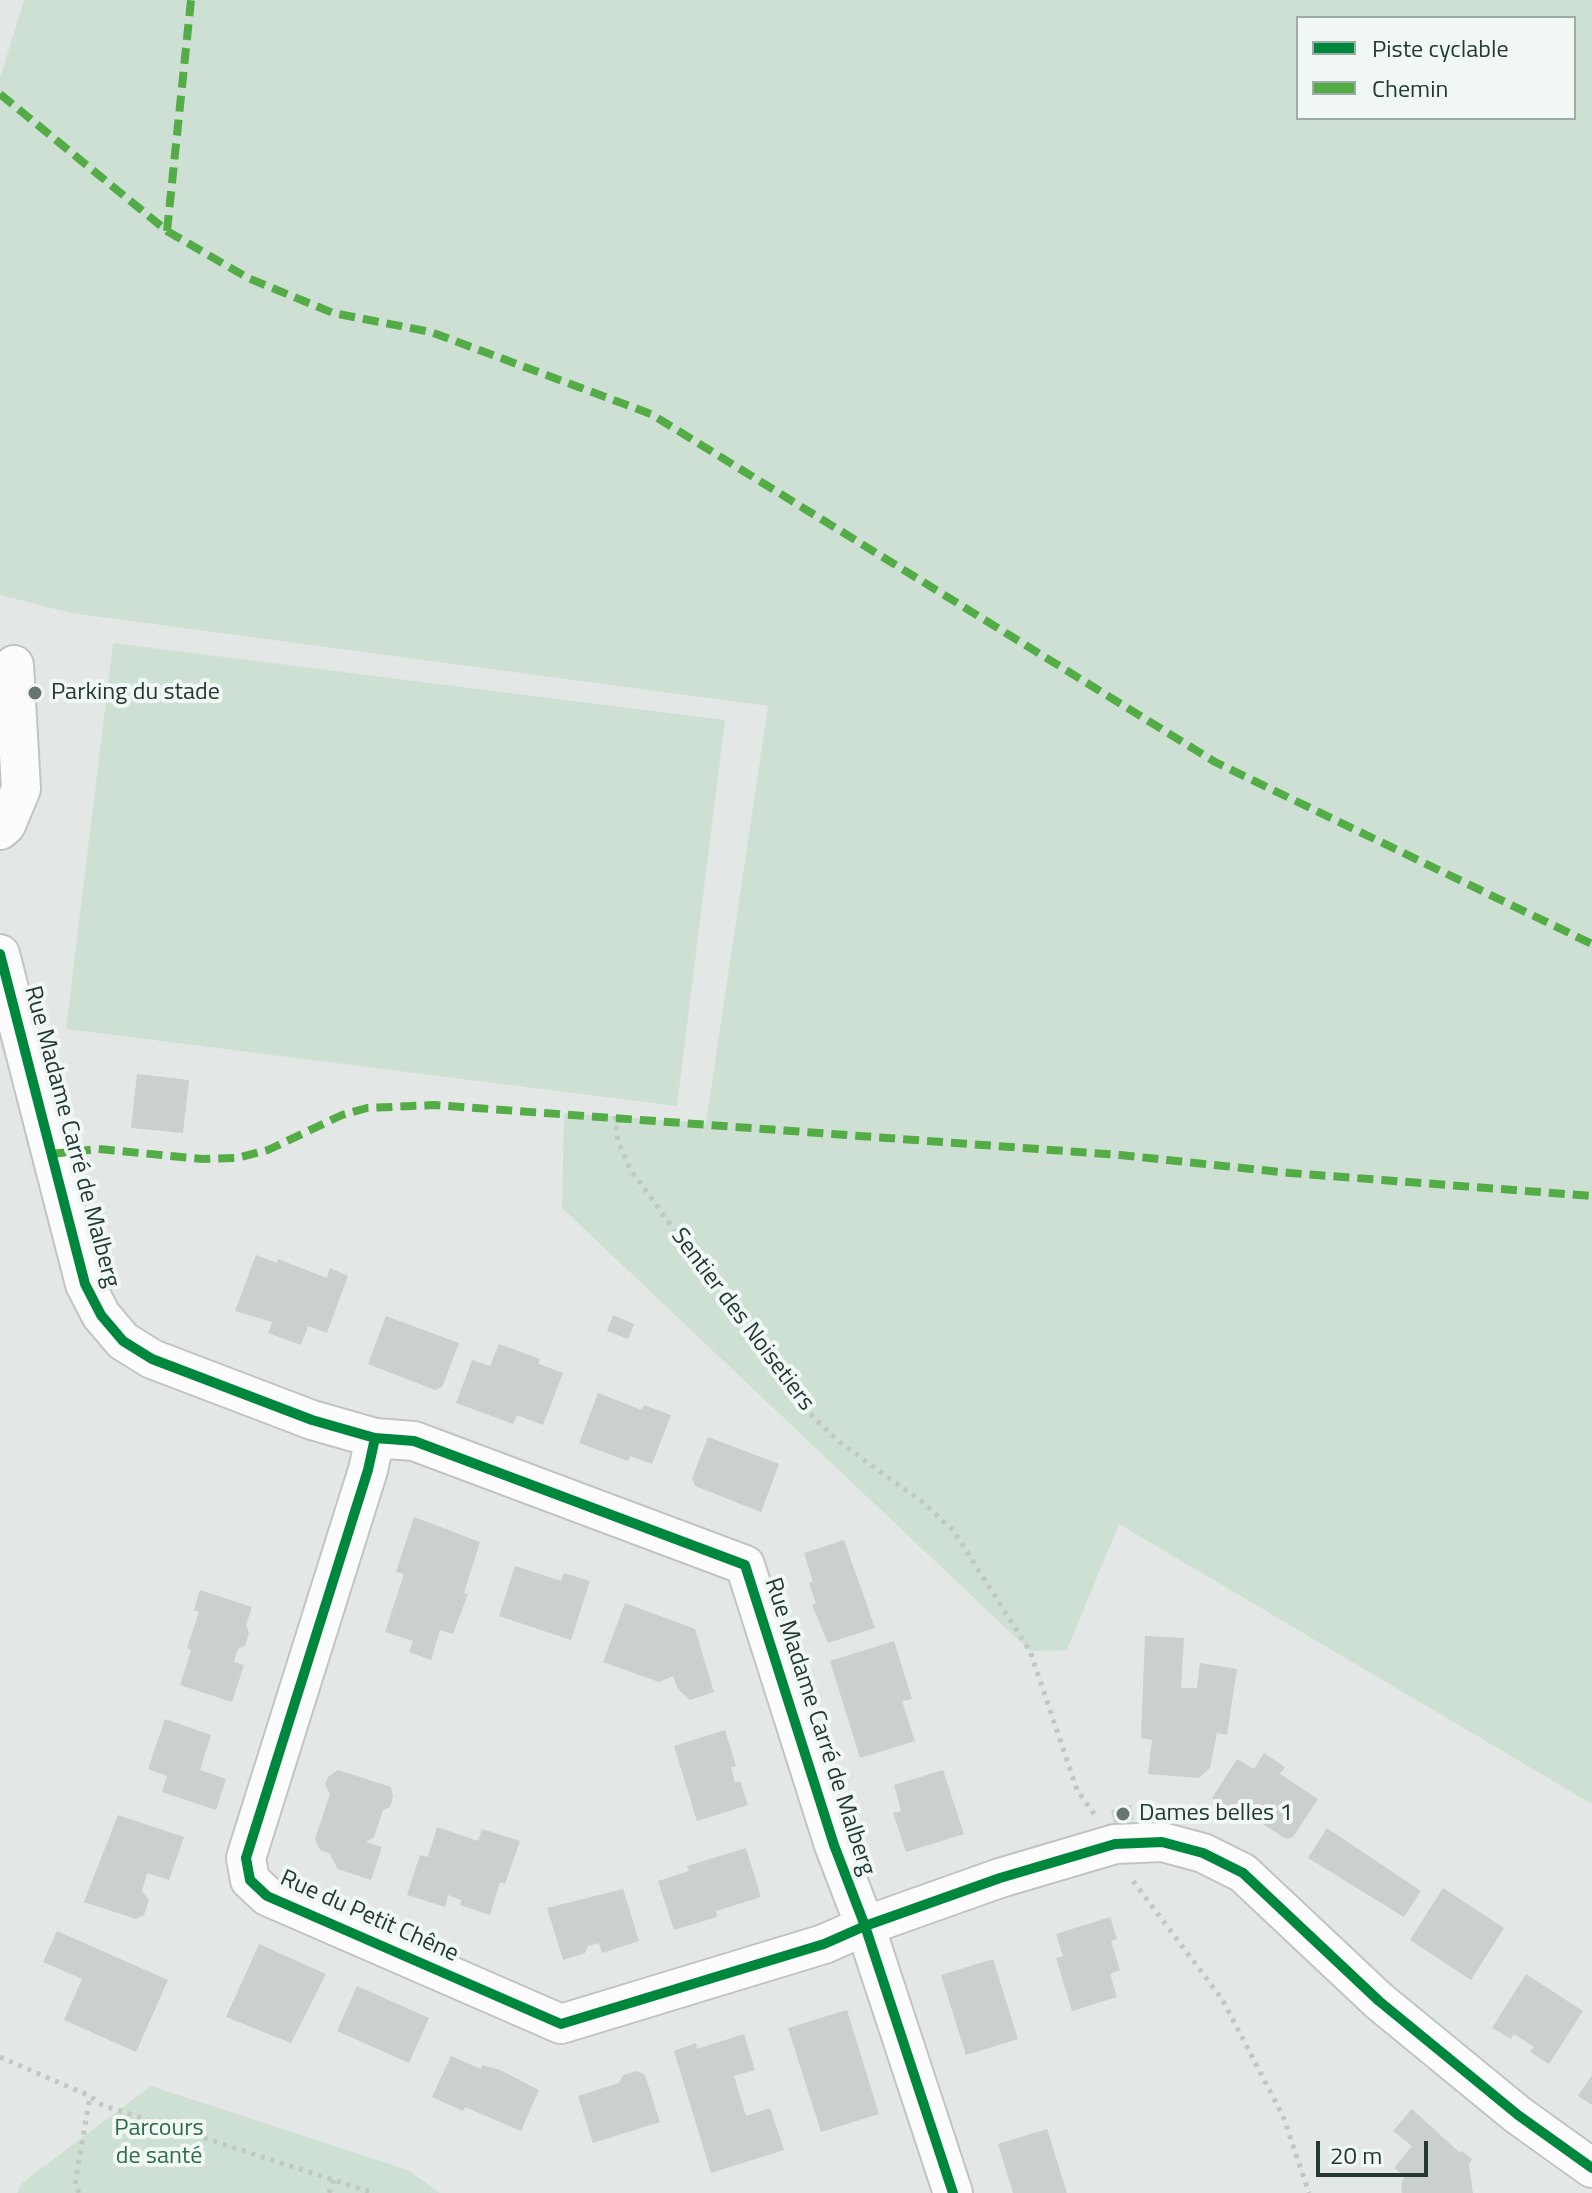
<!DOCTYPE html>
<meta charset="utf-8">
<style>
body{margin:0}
#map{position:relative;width:1592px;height:2193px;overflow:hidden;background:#e3e8e6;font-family:"Titillium Web",sans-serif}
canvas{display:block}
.legend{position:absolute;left:1296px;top:16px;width:280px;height:104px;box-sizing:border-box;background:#f1f7f4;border:2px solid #9faba7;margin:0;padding:10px 14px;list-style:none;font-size:24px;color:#233934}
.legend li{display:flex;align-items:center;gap:16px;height:40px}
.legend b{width:40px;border:2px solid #9faba7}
.scale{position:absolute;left:1316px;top:2141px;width:112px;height:36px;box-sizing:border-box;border:4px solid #233934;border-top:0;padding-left:10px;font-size:24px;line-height:28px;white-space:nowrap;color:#233934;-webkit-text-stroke:6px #f1f7f4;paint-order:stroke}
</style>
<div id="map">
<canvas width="1592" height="2193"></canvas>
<ul class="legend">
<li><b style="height:10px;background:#00873e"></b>Piste cyclable</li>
<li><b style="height:10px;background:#53ac45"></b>Chemin</li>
</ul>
<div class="scale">20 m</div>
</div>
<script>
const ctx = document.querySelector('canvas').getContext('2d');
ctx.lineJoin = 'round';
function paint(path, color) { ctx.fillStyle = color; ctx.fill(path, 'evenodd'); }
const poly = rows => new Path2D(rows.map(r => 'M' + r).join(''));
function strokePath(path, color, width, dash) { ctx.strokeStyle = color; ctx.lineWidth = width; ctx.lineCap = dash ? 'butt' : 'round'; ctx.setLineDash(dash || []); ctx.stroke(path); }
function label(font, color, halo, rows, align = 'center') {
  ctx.font = font + ' "Titillium Web",sans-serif'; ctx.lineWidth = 8; ctx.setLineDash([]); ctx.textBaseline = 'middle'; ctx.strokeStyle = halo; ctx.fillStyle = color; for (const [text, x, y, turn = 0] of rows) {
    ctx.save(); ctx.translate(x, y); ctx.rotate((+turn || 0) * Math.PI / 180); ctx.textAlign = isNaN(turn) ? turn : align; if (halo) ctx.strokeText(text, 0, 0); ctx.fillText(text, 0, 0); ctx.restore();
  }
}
paint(poly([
 [24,0,1592,0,1592,1804,1119,1524,1067,1650,1030,1651,562,1208,564,1113,706,1123,768,706,71,613,0,595,0,78],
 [1298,18,1574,18,1574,118,1298,118],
 [113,643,725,720,677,1106,66,1029],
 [151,2086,408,2170,440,2193,17,2193,22,2183]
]), '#cee0d4');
paint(poly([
 [137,1074,189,1080,183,1133,131,1128],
 [256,1255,277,1263,278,1259,327,1278,330,1268,348,1276,327,1333,308,1326,301,1345,268,1333,272,1322,235,1311],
 [613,1315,634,1324,628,1339,607,1331],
 [386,1316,459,1343,442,1387,435,1390,368,1364],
 [499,1344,540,1359,539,1364,563,1373,543,1425,517,1415,513,1424,456,1403,472,1360,490,1366],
 [598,1393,642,1410,644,1405,671,1415,652,1464,630,1456,628,1461,579,1443],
 [708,1437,779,1464,761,1512,695,1486,692,1479],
 [414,1517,480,1542,464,1593,468,1594,453,1634,440,1630,431,1660,409,1652,413,1641,385,1632,404,1574,396,1572],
 [844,1540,875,1628,828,1643,812,1605,816,1603,809,1583,813,1582,804,1553],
 [515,1566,561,1581,564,1573,590,1581,571,1640,499,1616],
 [200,1590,252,1607,246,1625,249,1633,245,1646,238,1649,234,1662,244,1665,232,1702,180,1685,191,1650,187,1648,199,1612,194,1610],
 [625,1603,695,1629,714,1692,690,1700,678,1689,673,1676,659,1682,603,1662],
 [1145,1636,1184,1638,1181,1688,1197,1688,1200,1663,1237,1669,1227,1735,1217,1733,1210,1768,1199,1778,1148,1774,1152,1740,1141,1738],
 [894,1641,912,1699,902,1701,915,1741,860,1758,830,1661],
 [165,1719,211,1735,200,1770,226,1779,216,1810,162,1792,167,1776,148,1769],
 [725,1730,736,1766,731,1767,735,1783,740,1781,748,1805,697,1821,674,1746],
 [1264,1753,1285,1767,1280,1774,1318,1799,1293,1837,1286,1839,1261,1823,1264,1819,1251,1811,1241,1817,1212,1798,1237,1759,1254,1769],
 [338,1770,391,1787,393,1797,390,1807,383,1810,374,1837,366,1842,382,1847,371,1880,338,1869,329,1853,320,1850,315,1839,330,1794,325,1784,328,1777],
 [943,1770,964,1834,906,1852,893,1813,901,1811,894,1785],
 [1131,1805,1134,1819,1114,1823,1111,1810],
 [118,1815,184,1837,169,1880,147,1873,142,1891,149,1900,144,1915,136,1919,84,1902],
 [437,1827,478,1841,482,1829,520,1841,505,1884,500,1882,490,1915,460,1905,461,1900,448,1895,445,1907,407,1895,420,1855,428,1857],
 [1327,1828,1421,1891,1404,1917,1308,1858],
 [746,1848,761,1897,716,1911,717,1917,674,1930,658,1881,689,1871,687,1866],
 [1443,1888,1504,1928,1471,1980,1410,1940],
 [623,1889,639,1941,602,1953,599,1943,588,1946,585,1953,563,1960,547,1908],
 [1110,1917,1117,1939,1111,1941,1120,1970,1110,1974,1117,1997,1072,2011,1056,1958,1063,1956,1056,1934],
 [57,1931,168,1980,136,2052,64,2020,82,1979,43,1962],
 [259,1944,326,1974,291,2043,226,2017],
 [993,1959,1018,2039,966,2055,941,1975],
 [1526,1974,1583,2011,1549,2064,1530,2052,1534,2047,1514,2034,1511,2039,1492,2028],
 [357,1986,429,2018,409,2063,337,2031],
 [847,2010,879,2114,821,2132,788,2028],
 [744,2034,755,2070,734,2076,746,2116,770,2108,784,2150,711,2173,674,2051,696,2043,697,2049],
 [451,2056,481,2069,482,2065,500,2070,539,2090,521,2131,465,2107,463,2111,432,2097],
 [637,2071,645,2075,660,2122,593,2143,578,2096,619,2083,623,2075],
 [1592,2075,1592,2105,1578,2096],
 [1412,2109,1460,2153,1462,2151,1472,2159,1469,2165,1473,2193,1402,2193,1401,2183,1405,2177,1394,2168,1412,2146,1393,2131],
 [1047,2129,1067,2193,1013,2193,998,2144]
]), '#cbcfce');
const minor = poly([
 [0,830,6,825,21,789,14,665],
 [0,954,85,1284,101,1315,123,1341,152,1359,312,1420,375,1438,414,1441,745,1565,834,1845,865,1926,1000,1878,1115,1844,1162,1842,1203,1853,1243,1873,1379,2001,1518,2115,1592,2168],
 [375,1438,368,1470,246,1858,250,1880,267,1896,561,2024,824,1944,865,1926,953,2193]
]);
strokePath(minor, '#c0c5c3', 42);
strokePath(poly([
 [615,1116,618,1141,630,1169,803,1407,838,1441,921,1501,953,1530,1030,1651,1077,1790,1094,1814],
 [1133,1881,1222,1999,1283,2116,1309,2193],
 [0,2057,90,2096,102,2105,374,2193],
 [79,2193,75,2184,90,2096],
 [329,2193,334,2180]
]), '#c0c8c5', 5, [4, 6]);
strokePath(minor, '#fbfcfb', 38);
strokePath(poly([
 [0,94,167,231,248,278,333,313,431,332,651,414,1215,762,1592,944],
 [167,231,191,0],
 [51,1154,98,1149,203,1159,237,1158,268,1150,342,1115,367,1108,435,1105,1120,1155,1290,1173,1592,1196]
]), '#53ac45', 8, [16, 8]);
strokePath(poly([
 [0,954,85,1284,101,1315,123,1341,152,1359,312,1420,375,1438,414,1441,745,1565,834,1845,865,1926,1000,1878,1115,1844,1162,1842,1203,1853,1243,1873,1379,2001,1518,2115,1592,2168],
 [375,1438,368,1470,246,1858,250,1880,267,1896,561,2024,824,1944,865,1926,953,2193]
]), '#00873e', 10);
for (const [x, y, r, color] of [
 [35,693,8,"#667672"],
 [1123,1814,8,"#667672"]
]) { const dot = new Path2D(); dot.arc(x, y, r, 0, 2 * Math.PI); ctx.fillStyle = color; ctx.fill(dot); strokePath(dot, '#f1f7f4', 3); }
label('24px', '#233934', '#f1f7f4', [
 ["Parking du stade",51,693],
 ["Dames belles 1",1139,1814]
], 'left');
label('24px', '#233934', '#f1f7f4', [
 ["Rue Madame Carré de Malberg",71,1137,75],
 ["Sentier des Noisetiers",742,1320,53],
 ["Rue Madame Carré de Malberg",819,1727,72],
 ["Rue du Petit Chêne",369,1917,24]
]);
label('24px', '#316c4a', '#f1f7f4', [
 ["Parcours",159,2129],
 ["de santé",159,2157]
]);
</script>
